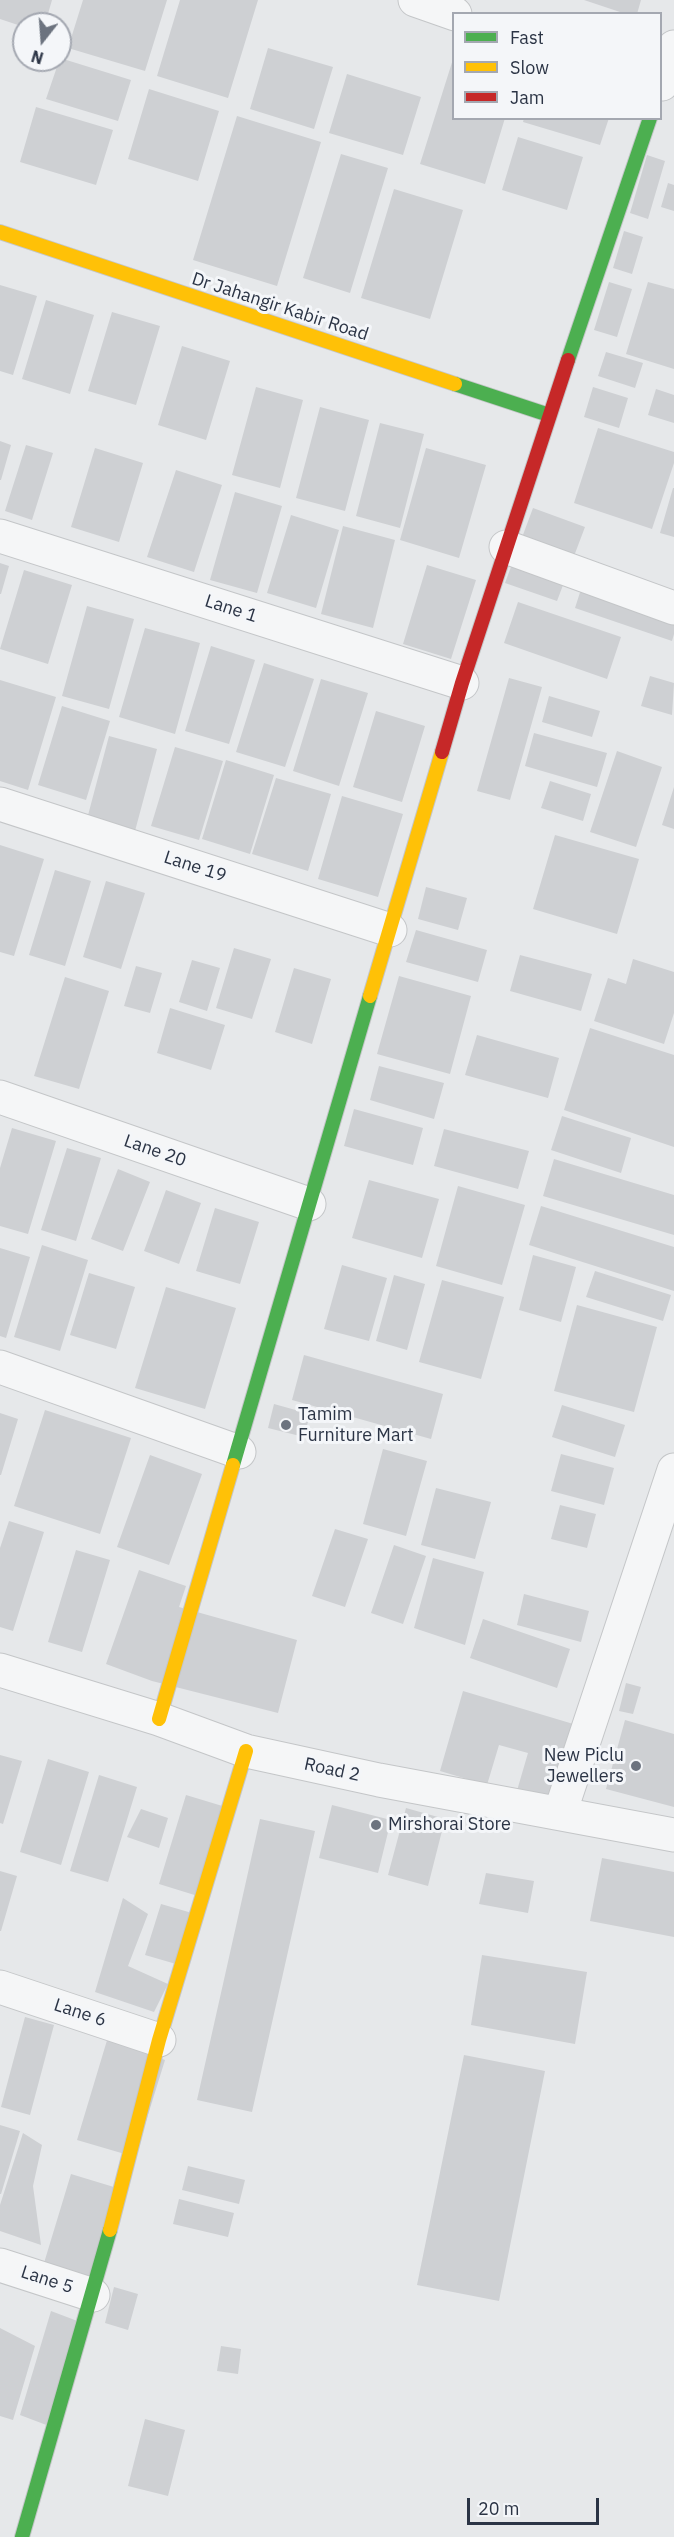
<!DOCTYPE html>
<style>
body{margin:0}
#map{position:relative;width:674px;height:2537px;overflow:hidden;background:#e6e8ea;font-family:"IBM Plex Sans",sans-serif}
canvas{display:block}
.legend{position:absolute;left:452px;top:12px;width:210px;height:108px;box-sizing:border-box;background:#f4f6f9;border:2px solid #a4a8b1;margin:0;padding:8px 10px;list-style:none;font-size:18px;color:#2b3445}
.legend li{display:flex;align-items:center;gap:12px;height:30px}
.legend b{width:30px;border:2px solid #a4a8b1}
.north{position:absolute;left:12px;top:12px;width:60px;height:60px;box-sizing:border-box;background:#f4f6f9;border:2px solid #a4a8b1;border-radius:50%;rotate:197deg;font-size:16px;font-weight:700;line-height:24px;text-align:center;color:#2b3445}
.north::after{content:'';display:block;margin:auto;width:21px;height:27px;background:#6c737f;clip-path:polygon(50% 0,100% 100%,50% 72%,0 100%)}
.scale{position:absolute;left:467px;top:2498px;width:132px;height:27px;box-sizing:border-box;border:3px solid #2b3445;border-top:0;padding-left:8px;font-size:18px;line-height:21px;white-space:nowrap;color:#2b3445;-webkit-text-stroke:4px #f4f6f9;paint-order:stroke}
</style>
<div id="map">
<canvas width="674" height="2537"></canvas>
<ul class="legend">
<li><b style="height:8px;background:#4caf50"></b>Fast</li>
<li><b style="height:8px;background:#ffc107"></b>Slow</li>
<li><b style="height:8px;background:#c62828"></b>Jam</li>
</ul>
<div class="north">N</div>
<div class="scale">20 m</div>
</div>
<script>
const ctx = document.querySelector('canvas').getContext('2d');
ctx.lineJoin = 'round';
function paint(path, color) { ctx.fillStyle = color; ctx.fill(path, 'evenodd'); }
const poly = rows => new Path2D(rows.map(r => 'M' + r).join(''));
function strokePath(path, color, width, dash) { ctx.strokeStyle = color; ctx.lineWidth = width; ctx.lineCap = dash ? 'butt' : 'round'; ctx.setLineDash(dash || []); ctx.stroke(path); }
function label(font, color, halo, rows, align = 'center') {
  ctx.font = font + ' "IBM Plex Sans",sans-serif'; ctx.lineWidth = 6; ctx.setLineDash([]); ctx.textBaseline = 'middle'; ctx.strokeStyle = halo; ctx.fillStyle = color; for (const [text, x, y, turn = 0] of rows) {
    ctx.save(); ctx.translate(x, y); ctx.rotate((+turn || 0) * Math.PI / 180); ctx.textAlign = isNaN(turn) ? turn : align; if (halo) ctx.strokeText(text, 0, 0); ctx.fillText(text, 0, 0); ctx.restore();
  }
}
paint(poly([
 [0,0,52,0,45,24,24,24,24,27,0,19],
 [83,0,167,0,145,71,68,48],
 [180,0,258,0,228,98,157,76],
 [584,0,641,0,637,14,626,14],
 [268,48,333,67,314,129,250,109],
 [454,56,454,118,505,118,485,184,420,164],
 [60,58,131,80,118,121,46,99],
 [347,74,421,97,403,155,329,133],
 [149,89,219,111,198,181,128,159],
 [36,107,113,130,96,185,20,162],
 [237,116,321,142,277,286,193,260],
 [524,118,609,118,600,145,523,122],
 [518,137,583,157,567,210,502,190],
 [341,154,388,168,350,293,303,278],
 [647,155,665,161,648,219,630,213],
 [668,183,674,185,674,211,661,207],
 [394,189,463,210,430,319,361,298],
 [624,231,643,237,632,274,613,268],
 [609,282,632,289,617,337,594,330],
 [648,282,674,289,674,369,626,354],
 [0,285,37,296,13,375,0,371],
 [46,300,94,315,70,394,22,379],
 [112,312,160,326,136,405,88,391],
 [182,346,230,361,206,440,158,425],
 [606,352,643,363,635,388,598,376],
 [256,387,303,400,280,488,232,475],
 [593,387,628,398,619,428,584,417],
 [656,389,674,395,674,423,648,415],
 [320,407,369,420,345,511,296,498],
 [380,423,424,434,400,528,356,516],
 [598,428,674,452,674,463,652,529,574,503],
 [0,441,11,445,1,480,0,480],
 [26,445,53,453,32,520,5,511],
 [95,448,143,463,119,542,71,527],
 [426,448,486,465,459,558,400,540],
 [176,470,222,485,194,572,147,557],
 [673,488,674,488,674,537,660,533],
 [235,492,282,506,257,593,210,580],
 [533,508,585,527,557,601,505,583],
 [291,515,339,530,316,608,267,593],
 [343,526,395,540,373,628,321,614],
 [0,563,9,566,1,594,0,594],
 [427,565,476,580,451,659,403,644],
 [24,570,72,585,48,664,0,649],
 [583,583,674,614,674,634,672,641,575,608],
 [518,602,621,637,607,679,504,643],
 [87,606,134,619,109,709,62,696],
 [145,628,200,643,175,734,119,717],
 [211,646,255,660,229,744,185,731],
 [264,663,314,679,285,767,236,752],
 [650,676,674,683,672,715,641,706],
 [509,678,542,687,510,800,477,791],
 [321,679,368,693,339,786,293,771],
 [0,680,56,697,28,790,0,781],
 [549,696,600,711,592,737,542,722],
 [62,706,110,721,86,800,38,785],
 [376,711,425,726,402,802,353,787],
 [534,733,607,753,597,787,525,766],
 [109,736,157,749,135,831,87,819],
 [175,747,223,761,199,840,151,826],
 [617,751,662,767,636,847,590,832],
 [226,760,274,775,250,854,202,839],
 [276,778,331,794,308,871,252,854],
 [550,781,591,794,583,821,541,808],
 [674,787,674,829,662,825],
 [342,796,403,814,378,897,318,879],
 [555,835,639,859,617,934,533,909],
 [0,845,44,859,14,956,0,952],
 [55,870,91,881,65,966,29,955],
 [106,881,145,893,121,969,83,957],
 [426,887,467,898,458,930,418,919],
 [416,930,487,950,478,982,406,962],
 [234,948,271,959,252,1019,216,1008],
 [520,955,592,974,581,1011,510,991],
 [633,959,674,972,674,1013,664,1044,594,1021,608,978,626,984],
 [192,960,220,968,207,1011,179,1002],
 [136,966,162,973,150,1013,124,1006],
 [294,968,331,979,312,1044,275,1032],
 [399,976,471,996,450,1074,377,1054],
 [65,977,109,991,79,1089,34,1076],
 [170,1008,225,1025,211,1070,157,1053],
 [590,1028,674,1055,674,1147,564,1110],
 [477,1035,559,1058,548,1098,465,1075],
 [379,1066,444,1083,434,1119,370,1100],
 [354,1109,423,1128,413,1165,344,1146],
 [562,1116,631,1138,621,1173,551,1150],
 [12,1128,56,1141,28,1234,0,1226,0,1168],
 [444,1129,529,1151,518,1189,434,1166],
 [67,1148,101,1158,76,1241,41,1230],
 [554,1159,674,1195,674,1235,543,1196],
 [118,1169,150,1182,123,1251,91,1239],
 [369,1180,439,1199,422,1258,352,1238],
 [458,1186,525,1205,502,1285,436,1266],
 [166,1190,201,1203,179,1264,144,1251],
 [541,1206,674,1247,674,1291,529,1245],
 [215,1208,259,1222,240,1284,196,1271],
 [42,1245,88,1260,60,1351,14,1337],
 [0,1248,30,1257,6,1338,0,1336],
 [533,1255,576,1267,561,1322,519,1310],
 [342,1265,387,1278,369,1341,324,1329],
 [595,1271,671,1295,663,1321,586,1297],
 [89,1273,135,1287,116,1349,70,1335],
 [394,1275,425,1284,407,1350,376,1341],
 [442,1280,504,1297,481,1379,419,1362],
 [166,1287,236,1308,205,1409,135,1388],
 [577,1305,657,1327,634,1412,554,1391],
 [304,1355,443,1394,431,1439,292,1400],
 [274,1404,310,1414,304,1437,268,1428],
 [562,1405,625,1425,615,1457,552,1437],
 [45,1410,131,1438,100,1534,14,1506],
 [0,1413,18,1419,1,1475,0,1475],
 [383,1449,427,1461,406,1536,363,1524],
 [561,1454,614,1468,604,1505,551,1491],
 [150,1455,202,1474,169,1565,117,1547],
 [436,1488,491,1502,475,1559,421,1545],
 [560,1505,596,1514,587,1548,551,1539],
 [9,1521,44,1532,13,1631,0,1627,0,1548],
 [335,1529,368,1539,345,1607,312,1596],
 [394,1545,426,1556,403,1624,371,1613],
 [76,1550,110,1560,82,1652,48,1642],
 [433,1558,484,1572,465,1645,414,1628],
 [139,1570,186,1586,179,1607,297,1640,278,1713,152,1681,106,1664],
 [524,1594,589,1611,581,1642,517,1625],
 [483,1619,570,1649,557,1688,470,1658],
 [626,1683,641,1687,633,1714,619,1711],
 [463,1691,580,1726,556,1806,516,1794,528,1753,499,1745,487,1785,440,1771],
 [625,1720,674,1734,674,1807,606,1789],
 [0,1755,22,1761,3,1824,0,1823],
 [48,1759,89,1772,61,1865,20,1852],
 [99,1775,137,1787,108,1882,70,1871],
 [186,1795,229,1808,201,1897,159,1884],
 [332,1805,391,1820,378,1873,319,1858],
 [406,1808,445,1819,428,1886,388,1875],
 [141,1809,168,1818,159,1848,127,1837],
 [260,1819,315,1831,252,2112,197,2100],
 [602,1858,674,1872,674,1937,590,1921],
 [0,1871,17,1876,1,1931,0,1931],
 [486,1873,534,1881,528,1913,479,1904],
 [123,1898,148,1914,128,1966,168,1984,154,2012,95,1992],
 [161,1904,192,1913,176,1964,145,1955],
 [482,1955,587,1972,575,2044,471,2025],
 [25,2017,54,2025,30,2115,1,2107],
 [108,2037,165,2060,135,2157,77,2140],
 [464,2055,545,2071,499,2301,417,2285],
 [0,2125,20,2131,1,2194,0,2194],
 [23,2133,42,2145,33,2186,41,2245,0,2231,0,2205],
 [188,2166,245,2180,239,2204,182,2190],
 [71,2174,127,2191,99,2280,44,2263],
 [179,2199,234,2213,228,2237,173,2224],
 [114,2287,138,2294,128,2330,105,2323],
 [51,2311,80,2322,49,2426,20,2415],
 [0,2328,35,2346,13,2420,0,2416],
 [221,2346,241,2349,238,2374,217,2371],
 [145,2419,185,2430,168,2496,128,2486]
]), '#ced0d3');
const street = poly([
 [415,0,455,14],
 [662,84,674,47],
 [0,536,462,683],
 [506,547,674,608],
 [0,804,390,930],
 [0,1097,309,1204],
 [0,1367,239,1452],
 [0,1670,159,1719,246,1751,379,1780,674,1835],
 [560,1813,674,1470],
 [0,1987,159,2040],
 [0,2265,93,2295]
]);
const fast = poly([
 [568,360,650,118],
 [455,384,549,415],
 [233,1465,370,996],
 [22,2537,110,2230]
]);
const slow = poly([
 [0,232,455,384],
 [370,996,442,752],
 [159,1719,233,1465],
 [110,2230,159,2040,246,1751]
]);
const jam = poly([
 [442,752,462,683,568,360]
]);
strokePath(street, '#c4c6c8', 35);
strokePath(fast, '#c4c6c8', 16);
strokePath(slow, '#c4c6c8', 16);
strokePath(jam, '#c4c6c8', 16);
strokePath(street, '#f5f6f7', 33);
strokePath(fast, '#4caf50', 14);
strokePath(slow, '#ffc107', 14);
strokePath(jam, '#c62828', 14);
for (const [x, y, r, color] of [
 [286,1425,6,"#6c737f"],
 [636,1766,6,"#6c737f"],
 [376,1825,6,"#6c737f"]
]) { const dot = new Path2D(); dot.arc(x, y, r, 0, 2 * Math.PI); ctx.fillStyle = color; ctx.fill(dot); strokePath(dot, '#f4f6f9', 2); }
label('18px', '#2b3445', '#f4f6f9', [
 ["Dr Jahangir Kabir Road",280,307,18],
 ["Lane 1",231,609,18],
 ["Lane 19",195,867,18],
 ["Lane 20",155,1151,19],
 ["Road 2",332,1770,12],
 ["Lane 6",80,2013,18],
 ["Lane 5",47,2280,18]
]);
label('18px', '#2b3445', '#f4f6f9', [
 ["Tamim",298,1415],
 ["Furniture Mart",298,1436],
 ["New Piclu",624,1756,"right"],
 ["Jewellers",624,1777,"right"],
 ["Mirshorai Store",388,1825]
], 'left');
</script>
